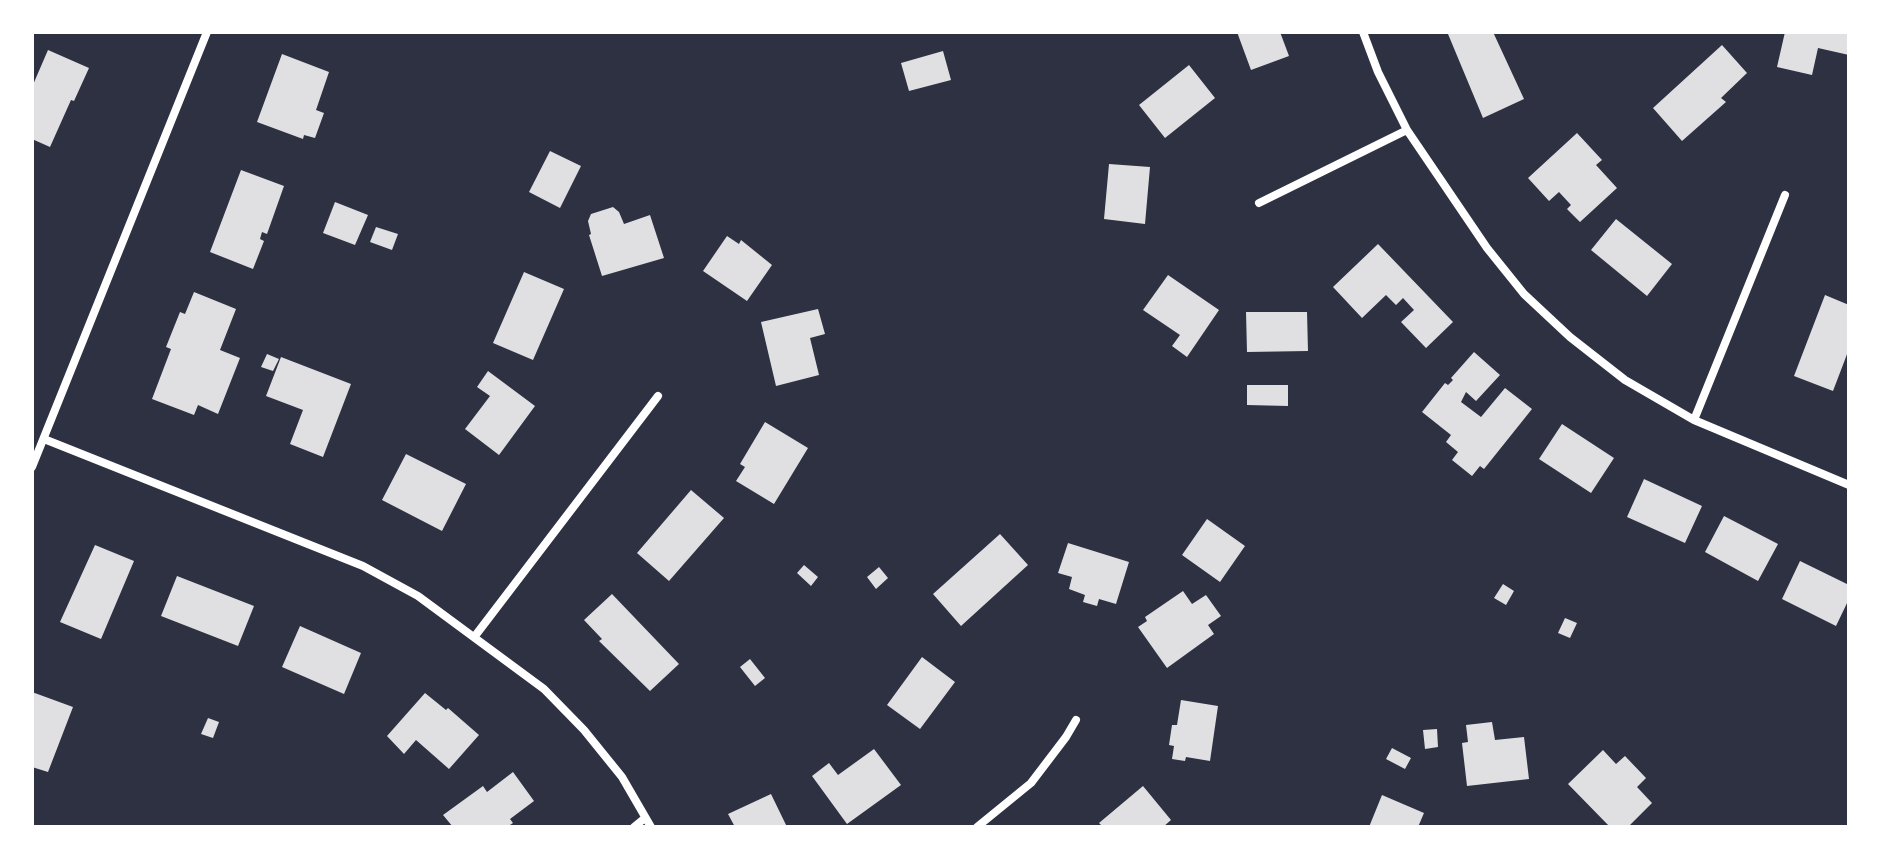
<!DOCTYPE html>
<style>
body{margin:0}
#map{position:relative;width:1881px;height:859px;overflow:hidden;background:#2d3142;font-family:Raleway,sans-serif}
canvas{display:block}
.frame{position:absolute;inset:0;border:34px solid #fff;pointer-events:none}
</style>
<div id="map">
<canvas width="1881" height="859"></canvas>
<div class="frame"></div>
</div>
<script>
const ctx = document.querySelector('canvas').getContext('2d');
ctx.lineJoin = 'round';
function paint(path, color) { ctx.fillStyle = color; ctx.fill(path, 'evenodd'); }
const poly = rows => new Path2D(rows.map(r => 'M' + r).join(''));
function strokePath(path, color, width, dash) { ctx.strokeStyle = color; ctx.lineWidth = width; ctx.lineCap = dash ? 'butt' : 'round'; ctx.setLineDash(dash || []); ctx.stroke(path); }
paint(poly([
 [1237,32,1280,32,1289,56,1251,70],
 [1452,32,1493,32,1524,99,1483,118,1448,34],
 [1785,32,1849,32,1849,55,1818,48,1812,75,1777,67],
 [1722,45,1747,73,1721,98,1726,102,1682,141,1653,108],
 [48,50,89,68,74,101,71,100,50,147,32,139,32,87],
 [943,51,951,80,909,91,901,63],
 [282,54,329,72,316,110,324,113,315,138,304,135,303,139,257,122],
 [1189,65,1215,98,1165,138,1139,105],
 [1577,133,1602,160,1596,165,1617,188,1580,222,1567,209,1571,205,1559,192,1549,201,1528,178],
 [550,151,581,166,560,208,529,192],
 [1109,164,1150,167,1145,224,1104,219],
 [241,170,284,186,267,234,262,232,260,239,264,241,253,269,210,252],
 [335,202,368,215,355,245,323,233],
 [613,207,619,212,624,224,650,215,664,258,602,276,589,235,591,234,588,221,591,214],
 [1616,219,1672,264,1647,296,1591,250],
 [376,227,398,234,392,250,370,242],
 [727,236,739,244,741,240,772,265,747,301,703,271],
 [1378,244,1453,322,1426,348,1401,322,1414,310,1403,298,1396,305,1386,295,1362,318,1333,287],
 [524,272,564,289,533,360,493,343],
 [1168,275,1219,310,1187,357,1172,346,1180,335,1143,310],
 [194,292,236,309,220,350,240,358,218,414,198,405,194,415,152,399,171,349,166,347,180,312,185,314],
 [1825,295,1849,305,1849,349,1833,391,1794,376],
 [818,309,825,334,810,338,819,375,776,386,761,322],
 [1246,312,1307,312,1308,351,1247,352],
 [1474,352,1500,375,1476,401,1466,392,1461,402,1481,417,1505,388,1532,409,1484,469,1480,466,1472,476,1452,460,1458,452,1446,442,1451,435,1422,412,1445,383,1448,385,1453,380,1451,378],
 [267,354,279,359,273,371,261,367],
 [281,357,351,384,323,457,290,444,303,410,266,396],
 [488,371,535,406,499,455,465,429,490,396,477,387],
 [1247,385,1288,385,1288,406,1247,405],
 [765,422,808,448,774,504,736,481,745,467,740,464],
 [1562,424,1614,458,1591,493,1539,459],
 [406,454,466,484,442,531,382,500],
 [1644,479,1702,506,1685,543,1627,517],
 [691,490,724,518,669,581,637,553],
 [1724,516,1778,544,1758,581,1705,552],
 [1207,519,1245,546,1220,582,1182,555],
 [1000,534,1028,565,961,626,933,594],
 [1068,543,1129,562,1116,604,1099,599,1097,606,1083,602,1085,595,1069,589,1072,577,1058,573],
 [95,545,134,561,101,639,60,622],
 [1800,561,1849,585,1849,599,1836,626,1782,599],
 [804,565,818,577,811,586,797,573],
 [879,567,888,578,876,589,867,577],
 [177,576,254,606,238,646,161,616],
 [1503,584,1514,591,1506,605,1494,598],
 [1183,591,1192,604,1206,595,1221,616,1208,625,1214,634,1167,668,1138,627,1147,621,1145,617],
 [612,594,679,664,650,691,599,641,602,639,584,620],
 [1565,618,1577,623,1570,638,1558,633],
 [300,626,361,653,344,694,282,667],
 [922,657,955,682,920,729,887,705],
 [750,659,765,678,755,686,740,667],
 [32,692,73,707,48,772,32,767],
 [425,693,446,710,448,708,479,735,449,769,416,740,404,754,387,736],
 [1181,700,1218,706,1210,761,1186,757,1185,761,1172,759,1174,746,1169,745,1172,725,1177,725],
 [208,718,219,722,213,738,201,734],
 [1492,722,1495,740,1524,737,1529,779,1467,786,1462,743,1468,742,1466,725],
 [1437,729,1438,747,1425,749,1423,730],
 [1392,748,1411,758,1405,769,1386,759],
 [874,749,901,785,847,824,812,776,829,763,838,775],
 [1603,750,1616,764,1625,756,1646,778,1637,787,1652,803,1628,827,1610,827,1568,784],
 [513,772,534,801,510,819,513,823,507,827,453,827,443,815,483,786,487,792],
 [1143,786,1171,820,1163,827,1103,827,1099,823],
 [771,794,787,827,735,827,728,814],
 [1382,795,1424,813,1418,827,1369,827]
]), '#e0e0e3');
strokePath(poly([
 [1363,32,1378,72,1407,130,1487,248,1524,294,1570,337,1625,380,1694,420,1849,485],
 [1259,203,1407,130],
 [1694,420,1785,195],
 [44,439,363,566,418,596,544,689,584,730,622,777,651,827],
 [32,467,207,32],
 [475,636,658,396],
 [634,827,645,818],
 [977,827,1031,783,1066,737,1076,720]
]), '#fff', 8);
</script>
